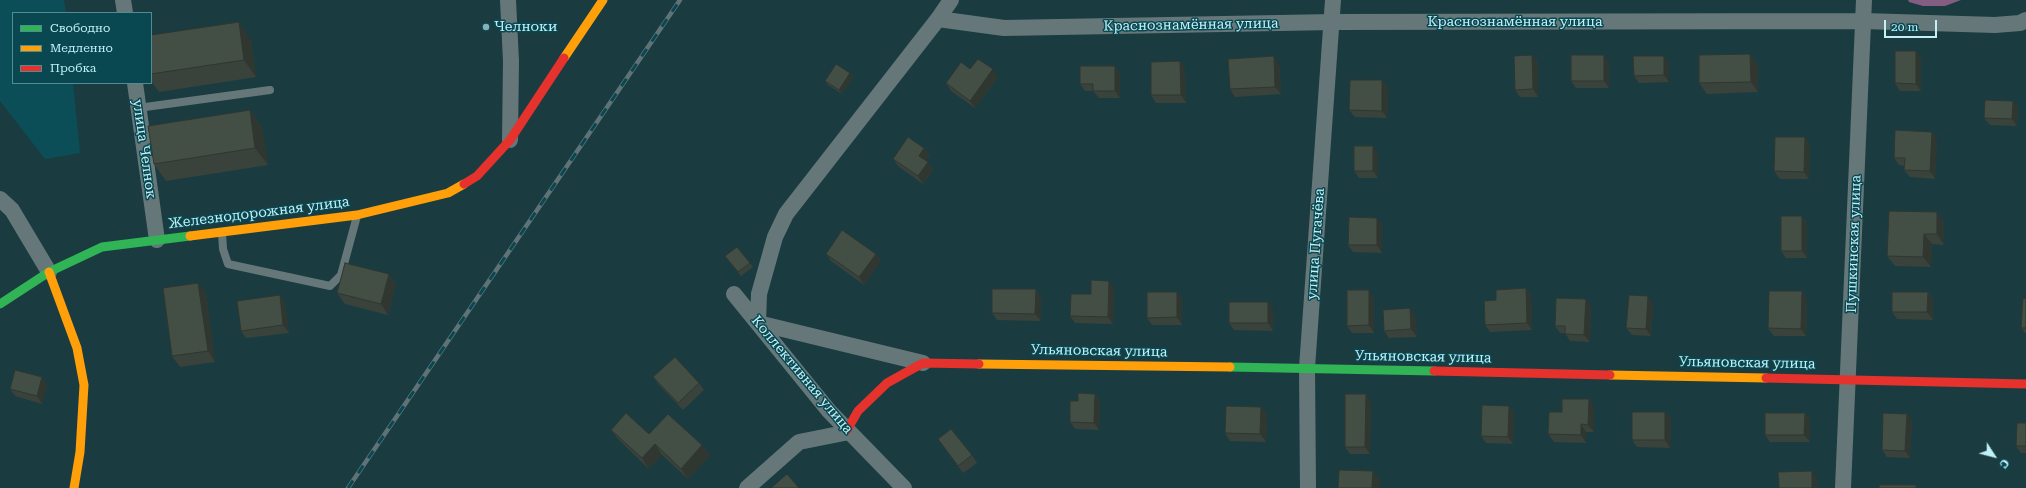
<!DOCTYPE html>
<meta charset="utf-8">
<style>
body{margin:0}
#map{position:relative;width:2026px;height:488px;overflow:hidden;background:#1a3c41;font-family:"Roboto Serif",serif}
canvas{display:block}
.legend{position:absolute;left:12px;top:12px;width:140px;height:72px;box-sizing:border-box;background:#0a4851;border:1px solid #538b94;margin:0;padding:5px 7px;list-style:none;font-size:12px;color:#c0f0f8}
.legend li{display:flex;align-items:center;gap:8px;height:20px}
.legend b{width:20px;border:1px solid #538b94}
.north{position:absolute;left:1974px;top:436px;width:40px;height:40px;-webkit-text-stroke:3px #0a4851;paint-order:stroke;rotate:126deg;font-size:11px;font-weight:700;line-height:16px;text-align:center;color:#c0f0f8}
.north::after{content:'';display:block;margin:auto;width:14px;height:18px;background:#c0f0f8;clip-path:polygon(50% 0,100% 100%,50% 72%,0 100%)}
.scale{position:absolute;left:1884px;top:20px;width:53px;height:18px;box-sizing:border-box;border:2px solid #c0f0f8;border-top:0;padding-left:5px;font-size:12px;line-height:14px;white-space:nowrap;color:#c0f0f8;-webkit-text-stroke:3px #0a4851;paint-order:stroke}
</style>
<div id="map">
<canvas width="2026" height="488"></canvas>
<ul class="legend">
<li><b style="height:5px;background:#30b455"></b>Свободно</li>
<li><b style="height:5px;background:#ff9f0a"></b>Медленно</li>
<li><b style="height:5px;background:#e5322d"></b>Пробка</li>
</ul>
<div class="north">С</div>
<div class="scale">20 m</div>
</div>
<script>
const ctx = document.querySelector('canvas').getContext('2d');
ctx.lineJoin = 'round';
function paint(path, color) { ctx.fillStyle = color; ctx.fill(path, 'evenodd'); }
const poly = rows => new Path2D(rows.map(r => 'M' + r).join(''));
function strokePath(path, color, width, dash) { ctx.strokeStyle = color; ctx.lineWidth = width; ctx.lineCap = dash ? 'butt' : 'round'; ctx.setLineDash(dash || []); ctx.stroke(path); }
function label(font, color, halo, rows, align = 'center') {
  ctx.font = font + ' "Roboto Serif",serif'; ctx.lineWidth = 3; ctx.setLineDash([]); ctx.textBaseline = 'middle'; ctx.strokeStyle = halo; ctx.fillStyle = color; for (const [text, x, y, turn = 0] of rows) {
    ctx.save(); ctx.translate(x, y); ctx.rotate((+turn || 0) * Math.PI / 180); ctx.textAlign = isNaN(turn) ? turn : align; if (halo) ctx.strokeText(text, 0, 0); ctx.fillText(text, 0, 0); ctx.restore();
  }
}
paint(poly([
 [0,0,64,0,66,13,13,13,13,83,73,83,80,153,45,159,0,101]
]), '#0b4e57');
paint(poly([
 [1908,0,1961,0,1945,6,1923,6,1909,2]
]), '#845d83');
strokePath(poly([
 [138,108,270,90],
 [222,233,223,249,228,264,330,286,341,275,357,216]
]), '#667779', 8);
strokePath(poly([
 [123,0,125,13],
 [508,0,511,61,510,140],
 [938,19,1004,28,1333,22,1863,21,1995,25,2020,23,2026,20],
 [135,83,157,240],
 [0,199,12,210,49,272],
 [734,294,829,411,904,488],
 [923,363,758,323,759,294,775,237,786,214,938,19,951,0],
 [747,488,799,442,849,432],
 [1308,488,1307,368,1333,0],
 [1843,488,1864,0]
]), '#667779', 16);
strokePath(poly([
 [0,304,49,272,102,247,190,236],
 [1230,367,1434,371]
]), '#30b455', 9);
strokePath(poly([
 [564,58,603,0],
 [190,236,357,215,448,193,464,184],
 [49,272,77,348,84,385,80,452,74,488],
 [979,364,1230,367],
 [1610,375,1766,378]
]), '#ff9f0a', 9);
strokePath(poly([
 [464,184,477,176,510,140,564,58],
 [1434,371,1610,375],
 [1766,378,2026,384],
 [847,430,858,411,887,383,923,363,979,364]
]), '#e5322d', 9);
const rail = poly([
 [348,488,680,0]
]);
strokePath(rail, '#5f7377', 4.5);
strokePath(rail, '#0a4851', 3, [9]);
paint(poly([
 [151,35,251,40,256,77,159,92,151,81],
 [1750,54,1758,64,1758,92,1707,94,1699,83],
 [1532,55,1538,63,1538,97,1520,97,1515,90],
 [1921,58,1921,91,1900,91,1895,83],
 [1180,61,1185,69,1186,103,1156,103,1151,95],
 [1609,62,1609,88,1576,88,1571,81],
 [1669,63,1669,82,1639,83,1634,76],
 [1279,64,1281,94,1235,97,1230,89],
 [1115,66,1120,74,1120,98,1099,98,1093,91,1085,91,1080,84],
 [970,69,998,77,975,108,951,91,946,83],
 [853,77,842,94,828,85,825,81],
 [1382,80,1388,88,1387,118,1355,117,1349,110],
 [2013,101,2018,108,2017,126,1990,125,1984,118],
 [250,110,262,128,268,165,166,181,154,164],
 [1805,137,1810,145,1809,179,1780,179,1774,171],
 [1937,139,1935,179,1910,177,1904,170,1905,166,1899,165,1894,158],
 [924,148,930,155,926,160,933,169,923,184,898,166,893,159],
 [1378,154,1378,178,1359,178,1354,171],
 [1937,212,1944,223,1944,245,1932,244,1931,267,1895,266,1887,256],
 [1802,216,1807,223,1807,258,1786,258,1781,251],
 [1382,225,1382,253,1353,252,1348,245],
 [737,247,753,267,741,276,725,256],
 [826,254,876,254,881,261,864,285,831,261],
 [389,274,396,285,388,315,345,304,337,293],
 [198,283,206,293,215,362,180,367,172,356],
 [1526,288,1531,296,1532,330,1490,332,1485,325,1496,300],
 [1114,289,1113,324,1075,323,1070,316,1091,294],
 [1802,291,1807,299,1806,336,1774,336,1768,328],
 [1928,292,1933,300,1933,320,1897,319,1892,312],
 [1041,297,1041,321,997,320,992,313],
 [1374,298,1374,333,1352,333,1347,326],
 [1182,299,1182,325,1152,325,1147,318],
 [2026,299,2026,334,2021,328],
 [1268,302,1273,309,1273,331,1234,330,1229,323],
 [285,303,289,333,246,338,241,331],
 [1653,304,1651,336,1632,335,1626,328],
 [1591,307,1590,342,1570,341,1565,333,1560,333,1555,326],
 [1415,316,1417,337,1389,338,1384,331],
 [653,377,699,383,704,390,683,410,658,384],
 [47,384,42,404,15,396,10,389],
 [1095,394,1100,401,1099,430,1075,429,1070,422,1078,401],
 [1371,401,1370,454,1350,454,1345,447],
 [1509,406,1514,413,1513,444,1486,443,1481,436],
 [1261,407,1267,415,1266,442,1230,441,1225,433],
 [1594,407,1594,432,1586,432,1586,443,1554,442,1548,434,1562,412],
 [1665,412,1671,420,1670,448,1637,447,1632,440],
 [1805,413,1810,420,1810,442,1770,442,1765,435],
 [1907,414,1912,421,1910,458,1887,457,1882,450],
 [2026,423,2026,453,2021,453,2016,446],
 [611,430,702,445,710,456,688,479,662,455,649,469,619,440],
 [938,439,972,455,977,463,963,473]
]), '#3a433b');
paint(poly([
 [239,22,251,40,256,77,244,60],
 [1916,51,1921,58,1921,91,1916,84],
 [1750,54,1758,64,1758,92,1751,82],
 [1532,55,1538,63,1538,97,1533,89],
 [1604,55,1609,62,1609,88,1604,81],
 [1274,56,1279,64,1281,94,1275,87],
 [1664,56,1669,63,1669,82,1664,75],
 [1180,61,1185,69,1186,103,1181,95],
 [1115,66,1120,74,1120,98,1115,91],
 [993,69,998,77,975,108,970,101],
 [850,73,853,77,842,94,839,90],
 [1382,80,1388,88,1387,118,1382,111],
 [2013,101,2018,108,2017,126,2012,119],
 [250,110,262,128,268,165,255,148],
 [1932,132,1937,139,1935,179,1930,171],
 [1805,137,1810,145,1809,179,1804,172],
 [1373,146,1378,154,1378,178,1373,171],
 [924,148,930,155,924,163,919,156],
 [928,162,933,169,923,184,918,176],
 [1937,212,1944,223,1944,245,1937,234],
 [1802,216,1807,223,1807,258,1802,251],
 [1377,218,1382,225,1382,253,1377,245],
 [1924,234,1932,244,1931,267,1923,257],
 [876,254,881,261,864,285,859,277],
 [389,274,396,285,388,315,381,304],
 [1109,281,1114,289,1113,324,1108,317],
 [198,283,206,293,215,362,208,351],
 [1526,288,1531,296,1532,330,1527,323],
 [1036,289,1041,297,1041,321,1035,314],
 [1369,290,1374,298,1374,333,1369,325],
 [1802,291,1807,299,1806,336,1801,329],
 [1177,292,1182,299,1182,325,1177,317],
 [1928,292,1933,300,1933,320,1927,312],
 [280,295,285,303,289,333,283,325],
 [1648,296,1653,304,1651,336,1646,329],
 [1586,299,1591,307,1590,342,1584,335],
 [1268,302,1273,309,1273,331,1268,323],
 [1410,308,1415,316,1417,337,1411,329],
 [42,377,47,384,42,404,37,396],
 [1095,394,1100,401,1099,430,1094,423],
 [1366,394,1371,401,1370,454,1365,447],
 [1589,399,1594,407,1594,432,1588,425],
 [1509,406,1514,413,1513,444,1508,437],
 [1261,407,1267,415,1266,442,1260,434],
 [1665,412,1671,420,1670,448,1665,440],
 [1805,413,1810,420,1810,442,1804,435],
 [1907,414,1912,421,1910,458,1905,451],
 [1581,424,1586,432,1586,443,1581,435],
 [655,444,662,455,649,469,642,458],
 [702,445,710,456,688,479,681,469],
 [1373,471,1381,482,1380,488,1372,488],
 [1812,471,1817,478,1817,488,1812,488]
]), '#2f3730');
const building = poly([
 [239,22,244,60,151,74,151,35,239,22],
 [1895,51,1916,51,1916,84,1895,83,1895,51],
 [1750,54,1751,82,1699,83,1699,55,1750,54],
 [1532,55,1533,89,1515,90,1514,56,1532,55],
 [1571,55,1604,55,1604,81,1571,81,1571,55],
 [1274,56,1275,87,1230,89,1228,59,1274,56],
 [1633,56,1664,56,1664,75,1634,76,1633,56],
 [978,59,993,69,970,101,946,83,961,62,970,69,978,59],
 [1180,61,1181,95,1151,95,1151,62,1180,61],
 [836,64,850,73,839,90,825,81,836,64],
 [1080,66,1115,66,1115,91,1093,91,1093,84,1080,84,1080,66],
 [1350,80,1382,80,1382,111,1349,110,1350,80],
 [1985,100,2013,101,2012,119,1984,118,1985,100],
 [250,110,255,148,154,164,148,126,250,110],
 [1895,130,1932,132,1930,171,1904,170,1905,158,1894,158,1895,130],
 [908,137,924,148,919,156,928,162,918,176,893,159,908,137],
 [1775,137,1805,137,1804,172,1774,171,1775,137],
 [1354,146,1373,146,1373,171,1354,171,1354,146],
 [1889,211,1937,212,1937,234,1924,234,1923,257,1887,256,1889,211],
 [1781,216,1802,216,1802,251,1781,251,1781,216],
 [1349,217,1377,218,1377,245,1348,245,1349,217],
 [842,230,876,254,859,277,826,254,842,230],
 [737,247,750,263,738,272,725,256,737,247],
 [345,263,389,274,381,304,337,293,345,263],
 [1091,280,1109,281,1108,317,1070,316,1071,294,1091,294,1091,280],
 [198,283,208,351,172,356,163,288,198,283],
 [1526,288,1527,323,1485,325,1484,301,1496,300,1496,290,1526,288],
 [992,289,1036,289,1035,314,992,313,992,289],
 [1347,290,1369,290,1369,325,1347,326,1347,290],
 [1769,291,1802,291,1801,329,1768,328,1769,291],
 [1147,292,1177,292,1177,317,1147,318,1147,292],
 [1892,292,1928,292,1927,312,1892,312,1892,292],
 [280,295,283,325,241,331,237,301,280,295],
 [1629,295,1648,296,1646,329,1626,328,1629,295],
 [1556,298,1586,299,1584,335,1565,334,1565,326,1555,326,1556,298],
 [2023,298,2026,299,2026,328,2021,328,2023,298],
 [1229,302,1268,302,1268,323,1229,323,1229,302],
 [1410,308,1411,329,1384,331,1383,310,1410,308],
 [675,357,699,383,678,403,653,377,675,357],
 [15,370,42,377,37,396,10,389,15,370],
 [1078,393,1095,394,1094,423,1070,422,1070,401,1078,401,1078,393],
 [1345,394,1366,394,1365,447,1345,447,1345,394],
 [1562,399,1589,399,1588,425,1581,424,1581,435,1548,434,1549,412,1562,412,1562,399],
 [1482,405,1509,406,1508,437,1481,436,1482,405],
 [1226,406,1261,407,1260,434,1225,433,1226,406],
 [1632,412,1665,412,1665,440,1632,440,1632,412],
 [626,413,649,434,668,414,702,445,681,469,655,444,642,458,611,430,626,413],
 [1765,413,1805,413,1804,435,1765,435,1765,413],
 [1883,413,1907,414,1905,451,1882,450,1883,413],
 [2017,423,2026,423,2026,446,2016,446,2017,423],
 [951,429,972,455,958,466,938,439,951,429],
 [1339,470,1373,471,1372,488,1338,488,1339,470],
 [1812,471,1812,488,1779,488,1778,472,1812,471],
 [787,474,799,488,771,488,787,474],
 [1879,485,1916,485,1916,488,1879,488,1879,485]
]);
paint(building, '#434e45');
strokePath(building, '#2f3730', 1);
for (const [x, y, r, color] of [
 [486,27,4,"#86b1b8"]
]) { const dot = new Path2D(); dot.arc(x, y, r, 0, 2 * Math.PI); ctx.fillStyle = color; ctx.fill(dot); strokePath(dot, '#0a4851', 1.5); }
label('14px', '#c0f0f8', '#0a4851', [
 ["Краснознамённая улица",1515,22],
 ["Краснознамённая улица",1191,25,-1],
 ["улица Челнок",144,149,82],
 ["Железнодорожная улица",259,213,-7],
 ["улица Пугачёва",1316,244,-86],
 ["Пушкинская улица",1854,244,-88],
 ["Ульяновская улица",1099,351,1],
 ["Ульяновская улица",1423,357,1],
 ["Ульяновская улица",1747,363,1],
 ["Коллективная улица",802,375,50]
]);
label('14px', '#c0f0f8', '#0a4851', [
 ["Челноки",494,27]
], 'left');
</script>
